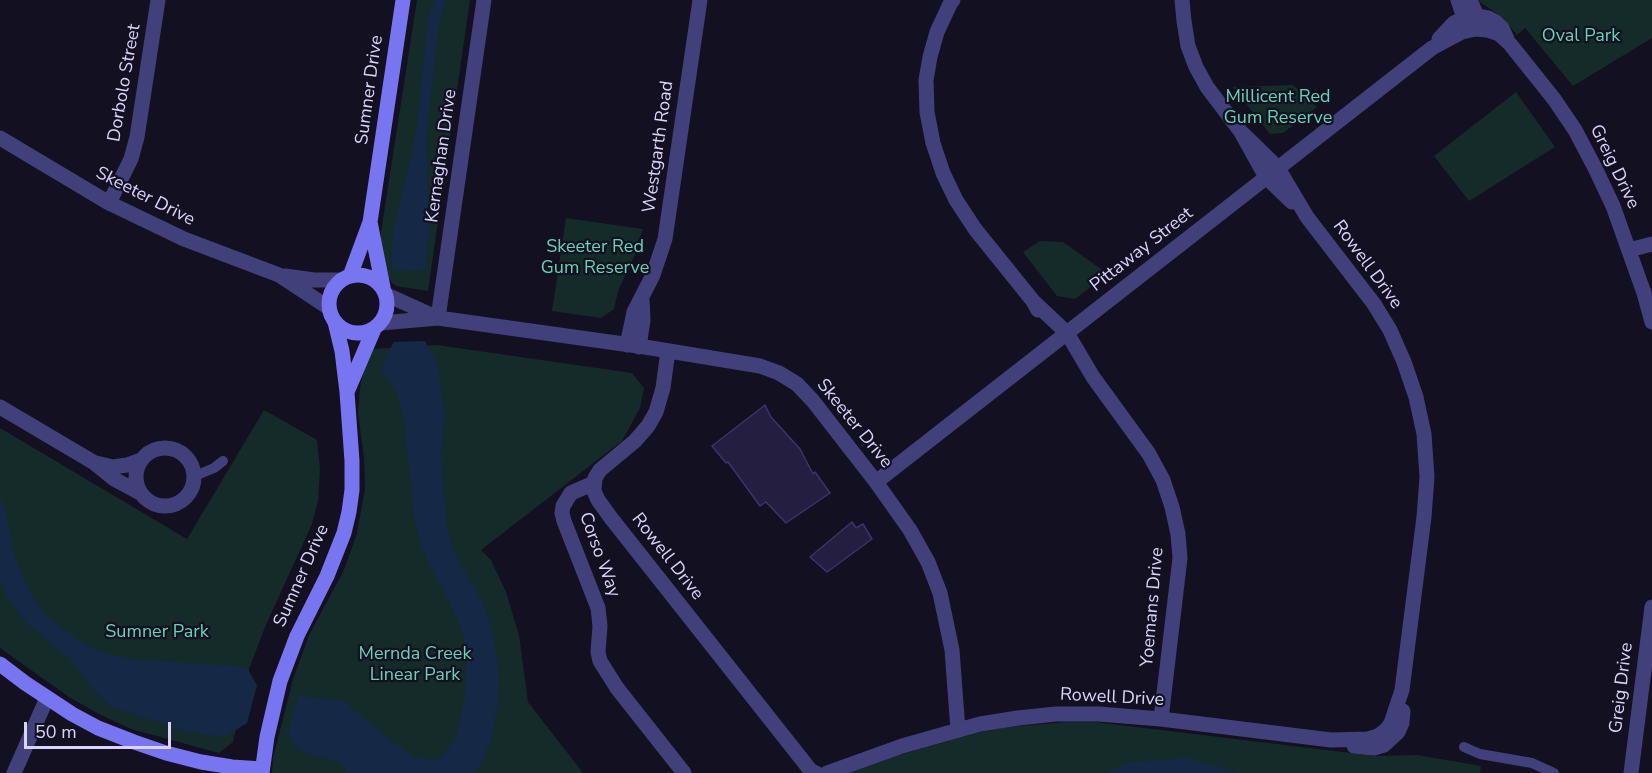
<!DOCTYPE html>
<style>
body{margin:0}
#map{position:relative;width:1652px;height:773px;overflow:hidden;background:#131021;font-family:"Nunito Sans",sans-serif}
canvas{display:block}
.scale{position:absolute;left:24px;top:722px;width:147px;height:27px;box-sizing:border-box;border:3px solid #d9d5fa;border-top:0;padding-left:8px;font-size:18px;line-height:21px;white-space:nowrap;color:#d9d5fa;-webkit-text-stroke:4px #131021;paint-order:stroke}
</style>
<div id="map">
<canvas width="1652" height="773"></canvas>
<div class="scale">50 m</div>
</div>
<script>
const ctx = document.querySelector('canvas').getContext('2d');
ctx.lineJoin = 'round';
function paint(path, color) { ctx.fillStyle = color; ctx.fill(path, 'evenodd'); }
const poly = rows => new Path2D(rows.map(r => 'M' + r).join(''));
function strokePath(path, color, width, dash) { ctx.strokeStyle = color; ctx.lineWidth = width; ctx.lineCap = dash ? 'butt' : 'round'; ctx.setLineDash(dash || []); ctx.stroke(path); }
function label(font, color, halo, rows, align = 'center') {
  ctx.font = font + ' "Nunito Sans",sans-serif'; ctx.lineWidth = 4.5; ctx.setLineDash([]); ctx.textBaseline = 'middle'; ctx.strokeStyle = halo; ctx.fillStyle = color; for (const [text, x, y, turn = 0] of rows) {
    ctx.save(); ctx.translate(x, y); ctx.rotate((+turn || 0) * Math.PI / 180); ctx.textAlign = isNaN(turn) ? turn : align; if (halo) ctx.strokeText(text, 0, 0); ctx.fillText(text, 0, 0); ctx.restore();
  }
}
paint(poly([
 [417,0,470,0,428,291,396,286,392,283,388,276,381,254,381,232],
 [1477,0,1652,0,1652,38,1573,86,1525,28,1517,35,1502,17],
 [1293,85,1317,107,1283,133,1270,134,1233,87],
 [1516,92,1555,147,1469,201,1434,156],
 [566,218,643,229,635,255,618,291,614,309,601,318,552,311],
 [1040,241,1063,242,1108,274,1075,299,1057,296,1023,252],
 [437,345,632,373,644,388,640,408,622,441,481,550,491,560,506,592,519,635,528,702,583,773,272,773,273,758,293,679,309,635,344,570,357,533,365,488,364,458,358,413,360,388,364,369,373,349],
 [264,410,317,440,320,469,318,501,312,524,265,627,249,669,233,742,219,753,131,729,99,714,69,697,0,648,0,428,187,539],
 [1068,722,1095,722,1376,756,1417,755,1481,766,1480,773,850,773,892,757,976,733,1007,727]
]), '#142b29');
paint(poly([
 [434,0,446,0,439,23,426,138,429,226,425,270,393,271,391,260,393,230,416,134,428,19],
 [425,341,437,362,440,381,444,415,441,456,443,490,449,537,459,561,481,599,491,625,497,657,499,680,497,708,491,739,481,764,474,773,347,773,339,762,299,751,288,733,298,696,344,701,394,743,417,758,435,761,443,756,456,737,464,702,467,659,463,632,446,595,434,574,420,542,415,521,404,421,397,393,385,377,382,368,384,359,394,342],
 [0,497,6,512,15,557,28,589,44,613,79,641,107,654,139,660,237,666,247,668,257,685,247,723,226,736,206,735,185,731,112,707,91,686,69,658,51,644,23,619,6,595,0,582],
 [1187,758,1240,773,1107,773,1129,762]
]), '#152946');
const building = poly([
 [765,405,771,417,800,449,813,474,815,472,830,493,786,523,766,502,760,506,728,462,726,463,712,446,765,405],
 [852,522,856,528,863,524,872,539,827,572,810,557,852,522]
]);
paint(building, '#241e40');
strokePath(building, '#3d336a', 1.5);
strokePath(poly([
 [195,476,214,468,223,461],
 [1464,747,1480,754,1532,763,1554,773]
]), '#41407b', 10);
strokePath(poly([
 [953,0,950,4,937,32,930,57,926,80,927,112,933,143,943,173,956,200,975,229,1033,301,1038,310],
 [1182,0,1184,21,1188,46,1196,67,1207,87,1241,132,1266,177,1292,202],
 [1458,0,1464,18,1471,25],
 [1470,0,1477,16,1476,23],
 [1439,39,1454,23,1464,18,1477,16,1488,18,1496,22,1502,28,1507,39],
 [0,138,109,203,184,239,279,275,329,308],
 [109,203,131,159,137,137,158,0],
 [1629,250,1652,244],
 [285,276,314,280,341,280],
 [387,295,438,318],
 [1033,301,1067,333,1093,377,1149,454,1163,480,1172,507,1178,534,1180,558,1161,719],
 [438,318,484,0],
 [381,323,438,318,645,347,760,366,779,373,797,384,813,401,876,482,910,530,928,562,940,593,952,650,958,730],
 [627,345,634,312,653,275,665,239,700,0],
 [639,347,643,320,642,298],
 [668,351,663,388,656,412,648,426,635,441,600,470,595,478,594,491,598,500,611,518,811,771,816,773],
 [0,407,93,462,114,479,140,493],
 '136 477a29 29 0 1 1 58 0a29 29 0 1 1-58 0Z',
 [96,463,113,467,127,465,141,460],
 [876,482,1432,48,1462,32,1475,29,1487,30,1499,34,1510,44,1554,99,1575,130,1595,168,1613,206,1644,293,1652,322],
 [594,483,571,493,563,506,562,513,564,521,598,608,600,626,598,652,600,661,617,688,684,773],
 [1354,746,1374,748,1384,745,1398,732,1402,723,1403,711],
 [14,773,47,698],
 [827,773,902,746,980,724,1018,718,1056,714,1099,714,1161,719,1331,740,1368,739,1378,736,1386,730,1391,723,1402,690,1424,517,1427,477,1424,434,1416,397,1404,362,1390,330,1374,304,1307,217,1278,168,1241,132],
 [1631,773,1652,607]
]), '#41407b', 15);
strokePath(poly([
 [370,222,383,287],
 '329 304a29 29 0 1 1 58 0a29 29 0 1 1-58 0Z',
 [350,276,370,222,403,0],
 [347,392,374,329],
 [0,664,25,683,72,714,98,728,134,742,166,753,201,762,232,767,262,769],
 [262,773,267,737,280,681,297,636,327,576,344,533,349,512,352,490,352,461,347,392,342,351,335,322]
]), '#7776f0', 15);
label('18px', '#69d3b6', '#131021', [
 ["Oval Park",1581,37],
 ["Millicent Red",1278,98],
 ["Gum Reserve",1278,119],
 ["Skeeter Red",595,248],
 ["Gum Reserve",595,269],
 ["Sumner Park",157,633],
 ["Mernda Creek",415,655],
 ["Linear Park",415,676]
]);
label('18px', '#d9d5fa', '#131021', [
 ["Dorbolo Street",125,83,-80],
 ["Sumner Drive",370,90,-82],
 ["Westgarth Road",659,147,-82],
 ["Kernaghan Drive",442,156,-82],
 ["Greig Drive",1614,167,64],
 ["Skeeter Drive",145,197,27],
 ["Pittaway Street",1142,250,-38],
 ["Rowell Drive",1367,265,54],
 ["Skeeter Drive",854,424,51],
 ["Corso Way",599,555,70],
 ["Rowell Drive",667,557,52],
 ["Sumner Drive",302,576,-66],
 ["Yoemans Drive",1153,607,-85],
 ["Greig Drive",1622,688,-83],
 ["Rowell Drive",1112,698,3]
]);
</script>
